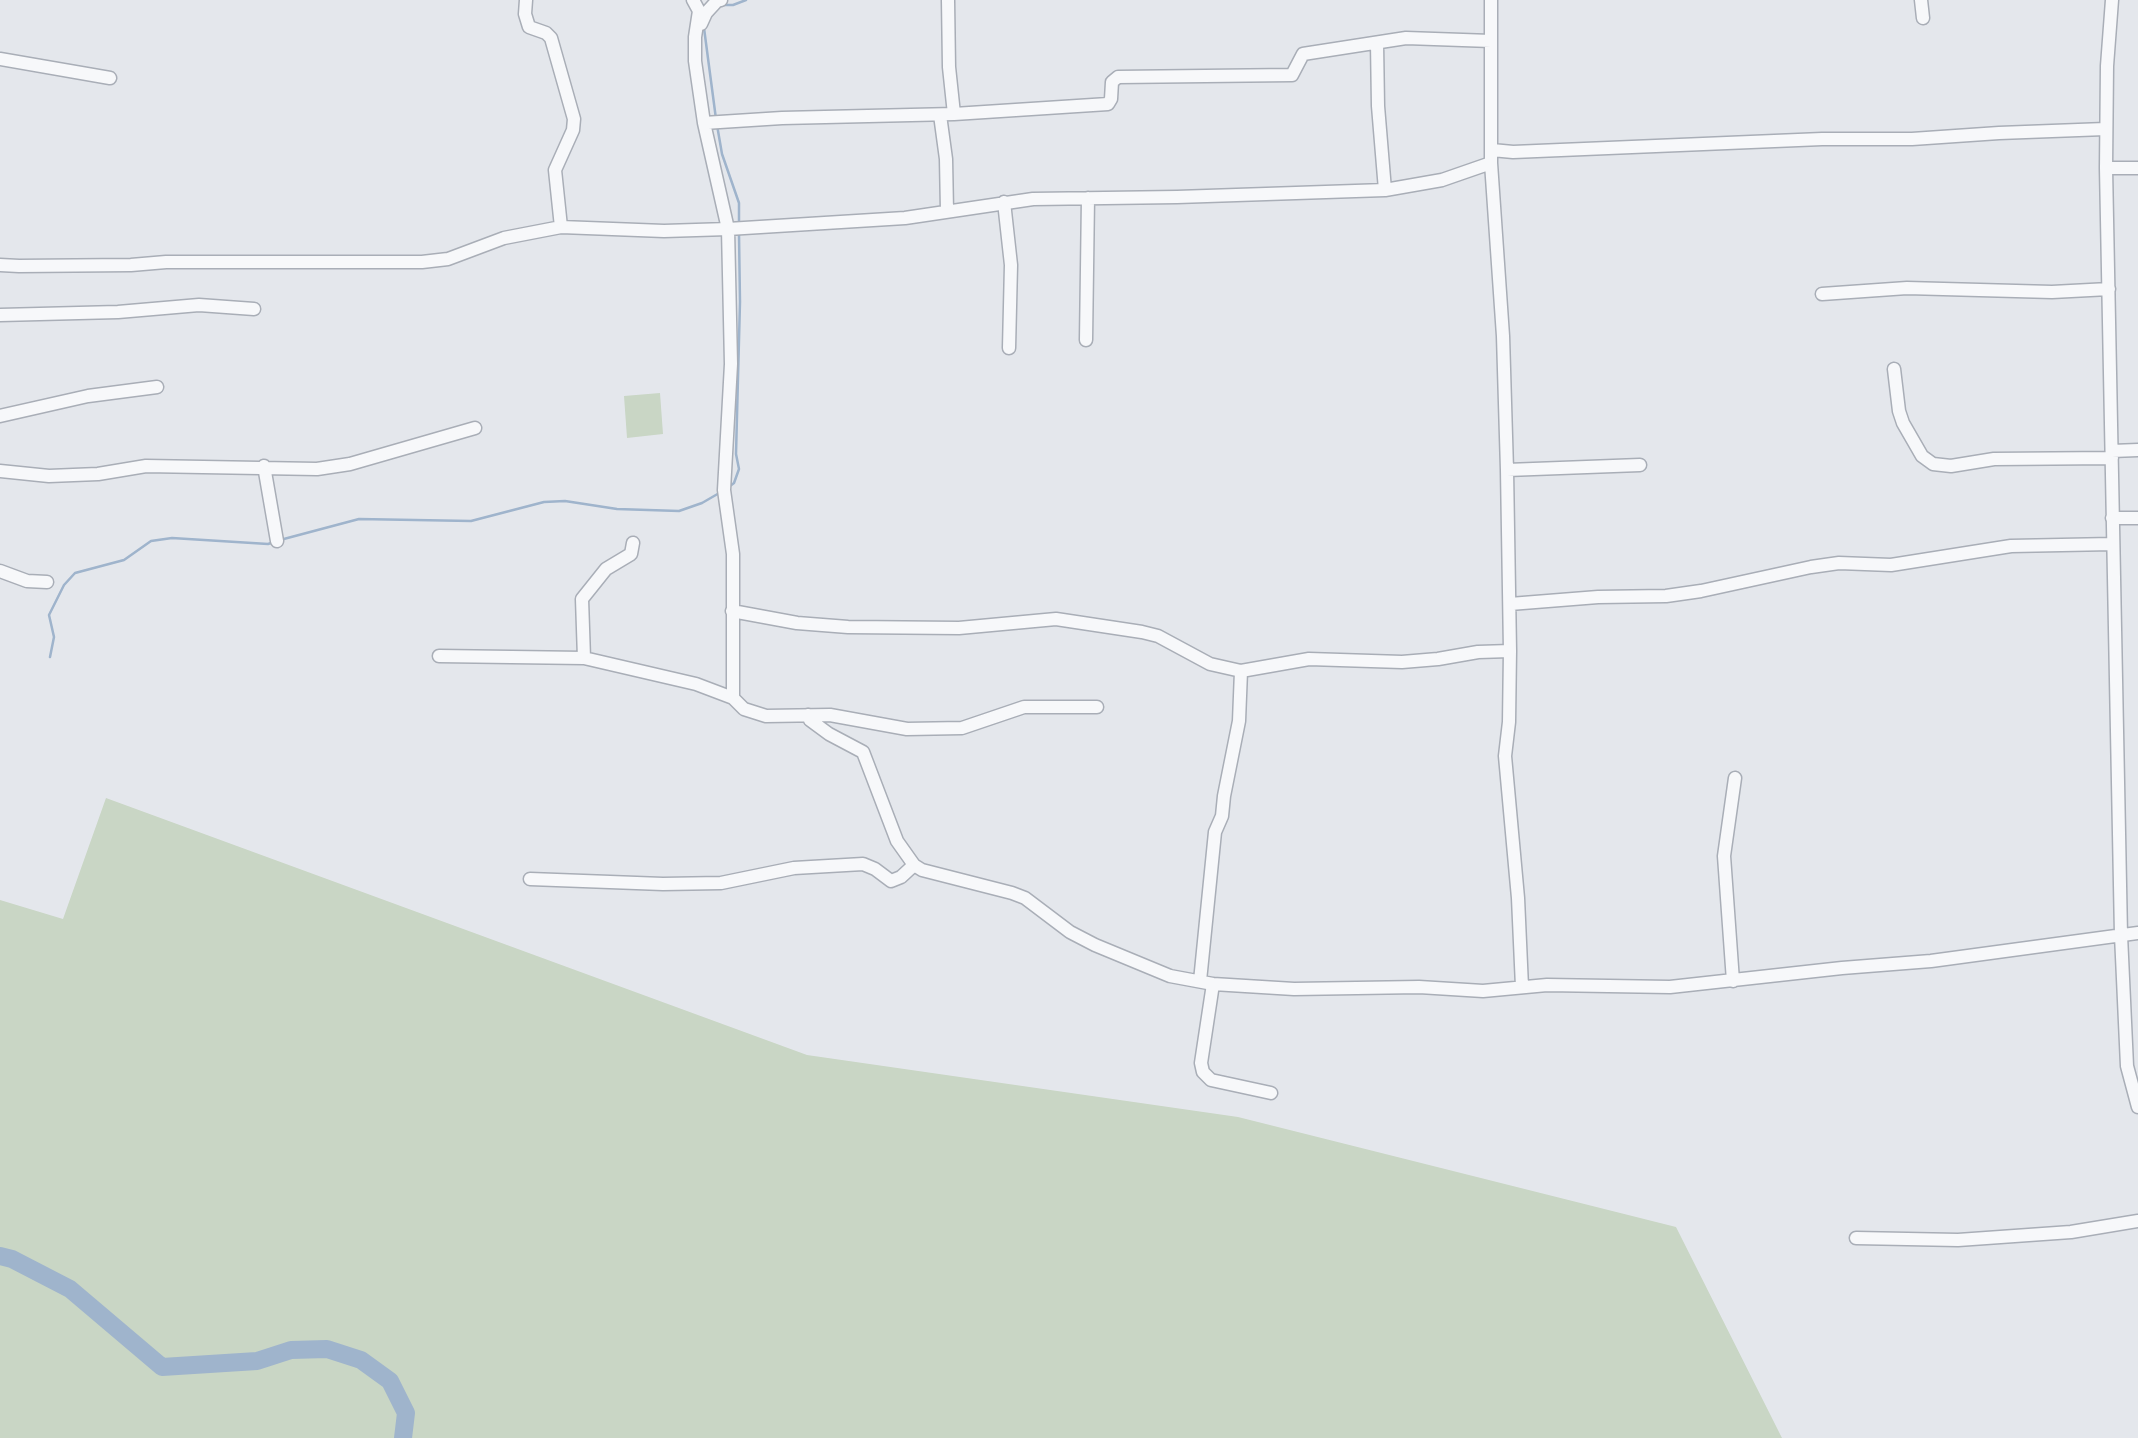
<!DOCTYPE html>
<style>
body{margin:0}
canvas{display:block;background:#e4e7ec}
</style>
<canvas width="2138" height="1438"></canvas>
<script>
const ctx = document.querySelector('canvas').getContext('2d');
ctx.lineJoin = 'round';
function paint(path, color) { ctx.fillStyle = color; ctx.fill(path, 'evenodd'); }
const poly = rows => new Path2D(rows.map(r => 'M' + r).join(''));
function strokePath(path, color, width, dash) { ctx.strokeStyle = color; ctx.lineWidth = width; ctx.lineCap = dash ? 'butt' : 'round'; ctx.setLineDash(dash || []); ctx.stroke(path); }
paint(poly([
 [660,393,663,434,627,438,624,396],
 [106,798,807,1055,1238,1117,1676,1227,1782,1438,0,1438,0,900,63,919]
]), '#c9d6c5');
strokePath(poly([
 [723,5,733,5,746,0],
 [704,28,716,119],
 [717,125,722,154,739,203,739,224],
 [730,486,734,483,739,469,736,454,740,302,739,234],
 [280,540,359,519,471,521,544,502,565,501,617,509,679,511,702,503,721,492],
 [50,657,54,637,49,615,64,585,75,573,124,560,151,541,172,538,268,544,274,542]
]), '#9fb4cc', 2.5);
strokePath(poly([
 [0,1256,12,1259,70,1289,162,1367,257,1361,291,1350,327,1349,361,1360,390,1381,406,1413,403,1438]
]), '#9fb4cc', 18);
const minor = poly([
 [526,0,525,14,529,27,546,33,551,38,574,119,573,130,555,170,561,227],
 [693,0,699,11,695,37,695,61,704,123,728,229,731,364,724,490,733,554,733,698,744,709,766,716,830,715,907,729,962,728,1024,707,1097,707],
 [948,0,949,67,954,114],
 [1921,0,1923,18],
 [2112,0,2107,66,2106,168,2121,935,2127,1066,2138,1107],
 [701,24,706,13,717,1,721,0],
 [1377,43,1378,106,1385,190],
 [0,59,110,78],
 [940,115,946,159,947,211],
 [704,123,782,118,954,114,1108,104,1111,99,1112,82,1118,77,1292,75,1303,54,1406,38,1491,41],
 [1492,150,1513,152,1822,139,1912,139,1999,133,2105,129],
 [1491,163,1503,336,1507,470,1510,651,1509,722,1505,756,1518,898,1522,987],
 [2106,168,2138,168],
 [1004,202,1011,265,1009,348],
 [0,265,19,266,131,265,166,262,422,262,448,259,504,238,561,227,664,231,728,229,905,218,1033,199,1177,197,1385,190,1442,180,1491,163,1491,0],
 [1822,294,1907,288,2052,292,2109,289],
 [0,315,118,312,199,305,254,309],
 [1086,340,1088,198],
 [1894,369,1899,411,1903,423,1922,456,1933,464,1951,466,1994,459,2112,458],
 [0,416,88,396,157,387],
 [2112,451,2138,450],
 [264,466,277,541],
 [1507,470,1640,465],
 [0,471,49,476,98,474,146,466,317,469,350,464,475,428],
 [2112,518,2138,518],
 [0,571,27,581,47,582],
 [1510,604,1598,597,1666,596,1701,591,1811,567,1839,563,1891,565,2011,546,2112,544],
 [732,611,797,623,848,627,959,628,1056,619,1142,632,1158,636,1210,664,1241,671,1309,659,1402,662,1438,659,1478,652,1510,651],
 [439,656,584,658,696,684,733,698],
 [584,658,582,599,606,569,631,554,633,543],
 [808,715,810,720,829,734,863,752,897,841,914,865,922,870,1012,893,1025,898,1070,932,1095,945,1170,976,1213,984,1294,989,1419,987,1483,991,1547,985,1670,987,1842,968,1931,961,2138,933],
 [530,879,663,884,721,883,794,868,863,864,875,869,891,881,901,877,914,865],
 [1200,981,1215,832,1222,816,1224,796,1239,721,1241,671],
 [1733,981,1724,856,1735,778],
 [1213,984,1201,1063,1203,1072,1211,1080,1271,1093],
 [1856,1238,1958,1240,2071,1232,2138,1221]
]);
strokePath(minor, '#a9aeb7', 15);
strokePath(minor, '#f7f8fa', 12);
</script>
